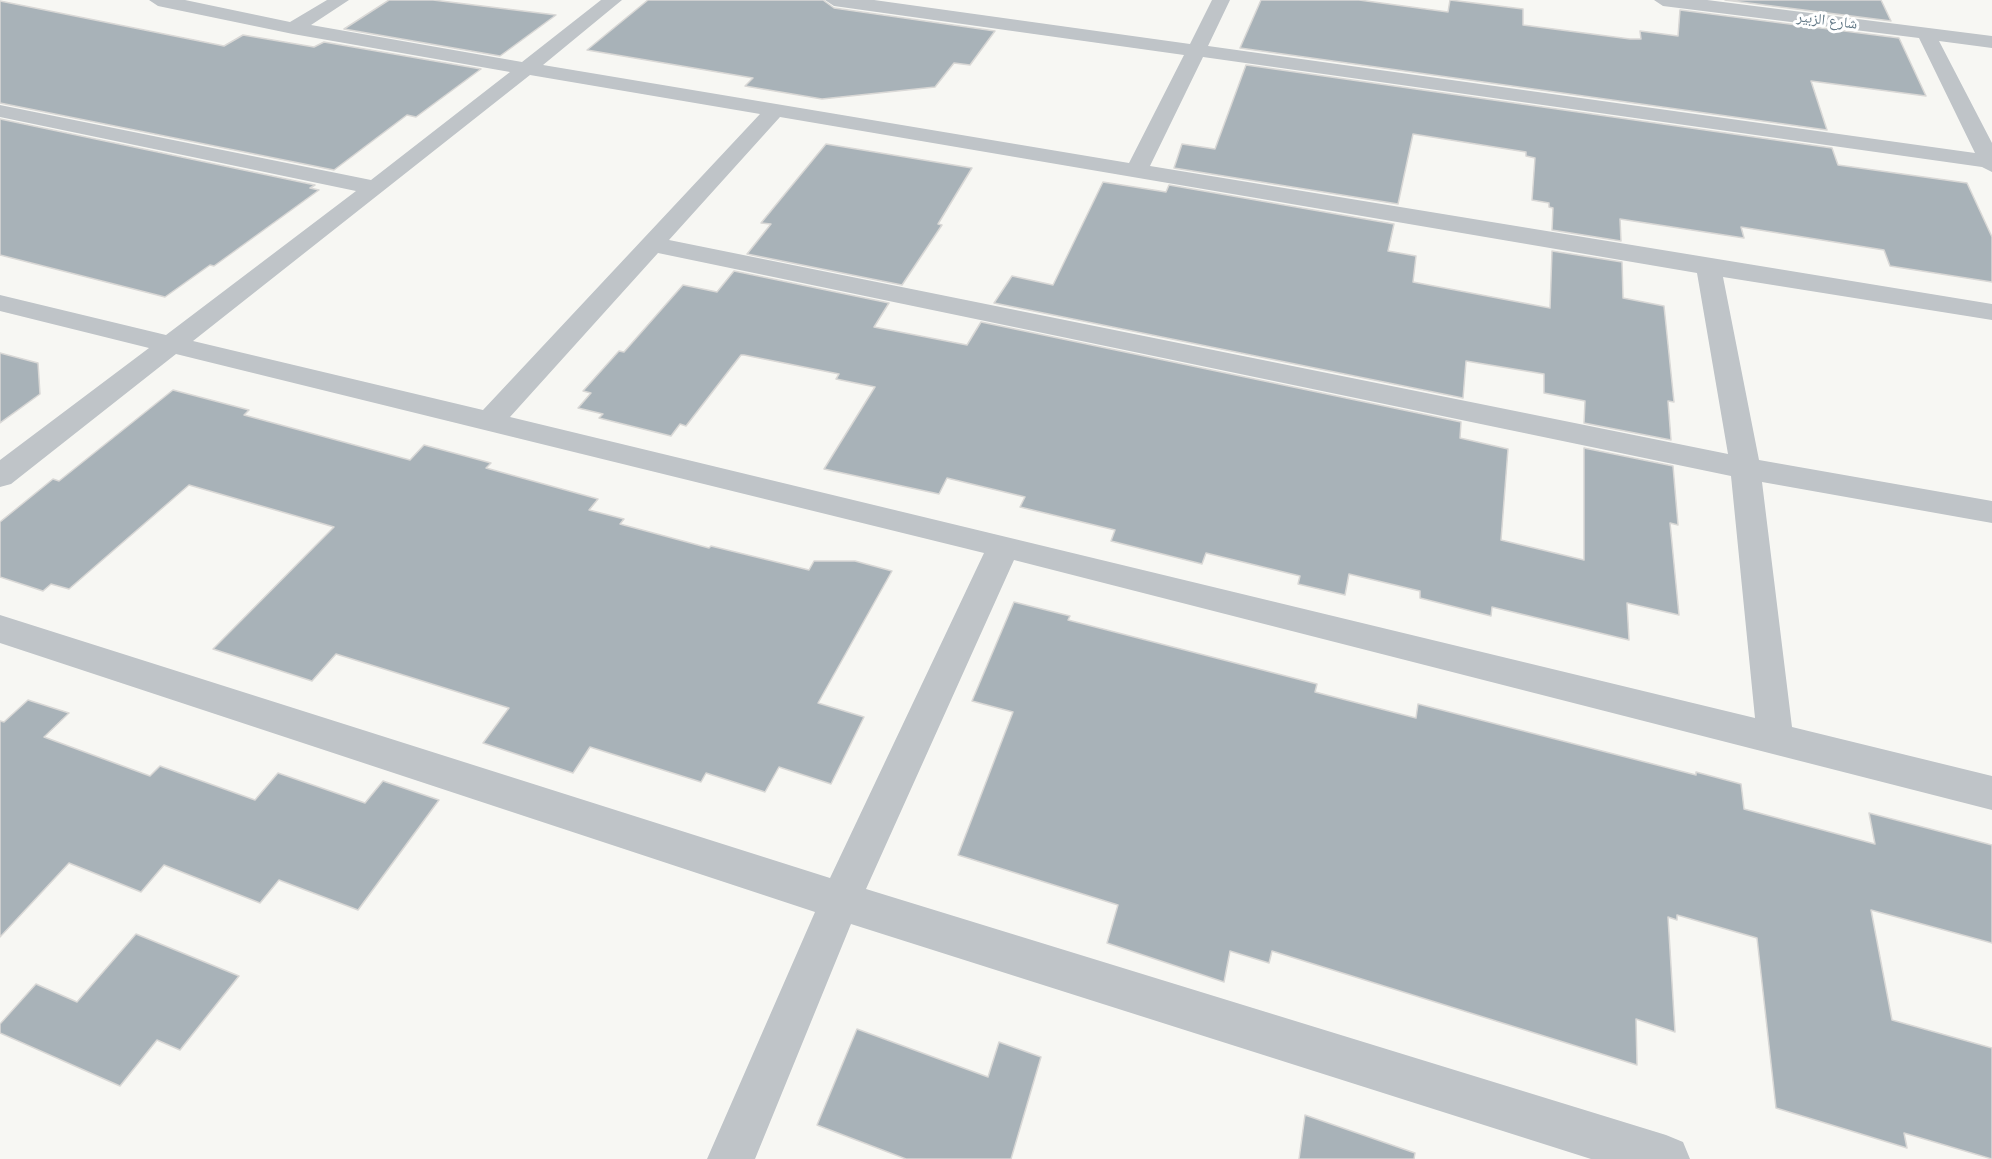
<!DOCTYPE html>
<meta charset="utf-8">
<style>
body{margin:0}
canvas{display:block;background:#f7f7f3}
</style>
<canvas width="1992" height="1159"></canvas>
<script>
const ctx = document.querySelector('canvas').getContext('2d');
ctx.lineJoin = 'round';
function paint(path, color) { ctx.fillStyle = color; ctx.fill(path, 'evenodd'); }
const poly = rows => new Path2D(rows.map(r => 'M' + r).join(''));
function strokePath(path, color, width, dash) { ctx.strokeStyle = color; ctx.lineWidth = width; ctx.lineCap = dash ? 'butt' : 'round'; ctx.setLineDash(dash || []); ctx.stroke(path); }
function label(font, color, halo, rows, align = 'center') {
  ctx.font = font + ' "Varela Round","Noto Naskh Arabic",sans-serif'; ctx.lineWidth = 6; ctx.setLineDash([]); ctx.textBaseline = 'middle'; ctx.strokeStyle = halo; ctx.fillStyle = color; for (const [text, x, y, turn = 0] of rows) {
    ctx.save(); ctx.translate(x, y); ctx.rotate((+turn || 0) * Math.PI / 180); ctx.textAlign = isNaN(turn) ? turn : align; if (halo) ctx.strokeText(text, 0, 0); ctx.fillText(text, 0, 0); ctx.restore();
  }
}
const building = poly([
 [389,0,433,0,556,15,500,56,344,29,389,0],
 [648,0,823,0,834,8,995,31,970,65,954,63,935,87,822,99,745,86,753,78,587,50,648,0],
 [1261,0,1359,0,1448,12,1450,0,1523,9,1523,25,1630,39,1641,39,1640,31,1678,36,1680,10,1899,38,1926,96,1811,81,1827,130,1240,48,1261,0],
 [1725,0,1881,0,1891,21,1725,0],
 [0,1,224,46,243,35,314,47,324,42,481,69,416,117,407,115,334,170,0,103,0,1],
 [1246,65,1832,148,1838,165,1967,183,1992,237,1992,282,1890,266,1884,250,1741,227,1744,238,1620,219,1621,241,1552,230,1553,208,1549,207,1549,203,1532,200,1535,158,1526,156,1526,152,1413,134,1398,204,1174,168,1182,144,1215,149,1246,65],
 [0,119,315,185,310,188,319,190,214,266,210,265,165,297,0,255,0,119],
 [826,144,972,168,938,224,942,225,902,285,747,254,771,224,761,223,826,144],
 [1103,182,1166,192,1169,185,1394,224,1388,251,1416,256,1413,282,1550,308,1552,251,1622,262,1623,298,1664,306,1674,402,1668,401,1671,440,1584,423,1585,401,1544,393,1544,374,1466,361,1463,398,994,303,1012,276,1053,285,1103,182],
 [734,271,889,303,874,327,967,345,981,322,1461,422,1460,438,1508,449,1501,540,1584,560,1584,448,1673,466,1678,525,1670,523,1679,615,1627,603,1629,640,1492,607,1491,616,1420,598,1420,591,1349,574,1345,595,1298,584,1300,576,1206,553,1202,564,1111,541,1115,530,1020,507,1025,497,947,478,939,494,824,469,875,387,836,379,839,374,744,355,741,355,686,426,680,424,671,436,599,418,603,414,578,408,591,393,583,391,619,351,624,352,683,285,717,292,734,271],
 [0,353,38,363,40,394,0,423,0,353],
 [173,390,249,410,244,415,410,460,424,445,491,463,486,468,598,499,589,510,624,519,620,524,709,548,711,546,809,570,814,561,855,561,892,571,818,703,864,717,831,784,779,767,765,792,706,773,701,782,590,747,573,773,483,743,509,708,336,654,312,681,213,649,334,527,189,485,69,589,51,584,43,591,0,577,0,522,53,479,59,481,173,390],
 [1014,602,1070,616,1068,620,1317,684,1315,692,1416,718,1418,704,1696,775,1696,772,1741,784,1744,809,1875,844,1869,813,1992,845,1992,943,1871,910,1892,1020,1992,1048,1992,1159,1904,1133,1907,1148,1776,1108,1757,938,1677,915,1677,920,1668,917,1675,1032,1636,1019,1637,1065,1272,951,1269,963,1230,951,1224,982,1107,943,1118,905,958,855,1013,712,972,701,1014,602],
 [28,700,69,713,44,737,150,776,160,766,255,800,278,773,365,803,383,781,439,800,358,910,279,880,260,903,164,865,141,892,69,863,0,937,0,721,4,722,28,700],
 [136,934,239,976,180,1050,157,1040,120,1086,0,1033,0,1024,36,984,77,1002,136,934],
 [857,1029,988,1077,999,1042,1041,1057,1011,1159,906,1159,817,1125,857,1029],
 [1305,1115,1415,1153,1414,1159,1299,1159,1305,1115]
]);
paint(building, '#a8b2b8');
strokePath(building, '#d9d8d6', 1.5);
paint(poly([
 [149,0,185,0,290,22,327,0,349,0,311,25,522,62,601,0,622,0,543,65,1129,163,1184,55,834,6,825,0,874,0,1190,44,1212,0,1230,0,1208,46,1975,153,1919,38,1663,6,1654,0,1707,0,1992,36,1992,48,1939,41,1992,143,1992,172,1982,167,1203,57,1150,166,1992,304,1992,320,1723,277,1759,460,1992,501,1992,523,1762,482,1792,727,1992,776,1992,810,1014,560,866,889,1666,1135,1683,1142,1690,1159,1591,1159,851,924,755,1159,707,1159,815,912,0,643,0,615,830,878,984,553,176,354,11,484,0,487,0,460,149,348,0,311,0,295,166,335,356,191,0,117,0,105,371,180,510,72,293,34,158,6,149,0],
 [530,75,760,114,483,410,193,341,530,75],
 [780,117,1697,273,1728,454,669,240,780,117],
 [658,253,1731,476,1755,718,510,417,658,253]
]), '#bfc4c8');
label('15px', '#637987', '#fff', [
 ["شارع الزبير",1827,21,7]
]);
</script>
